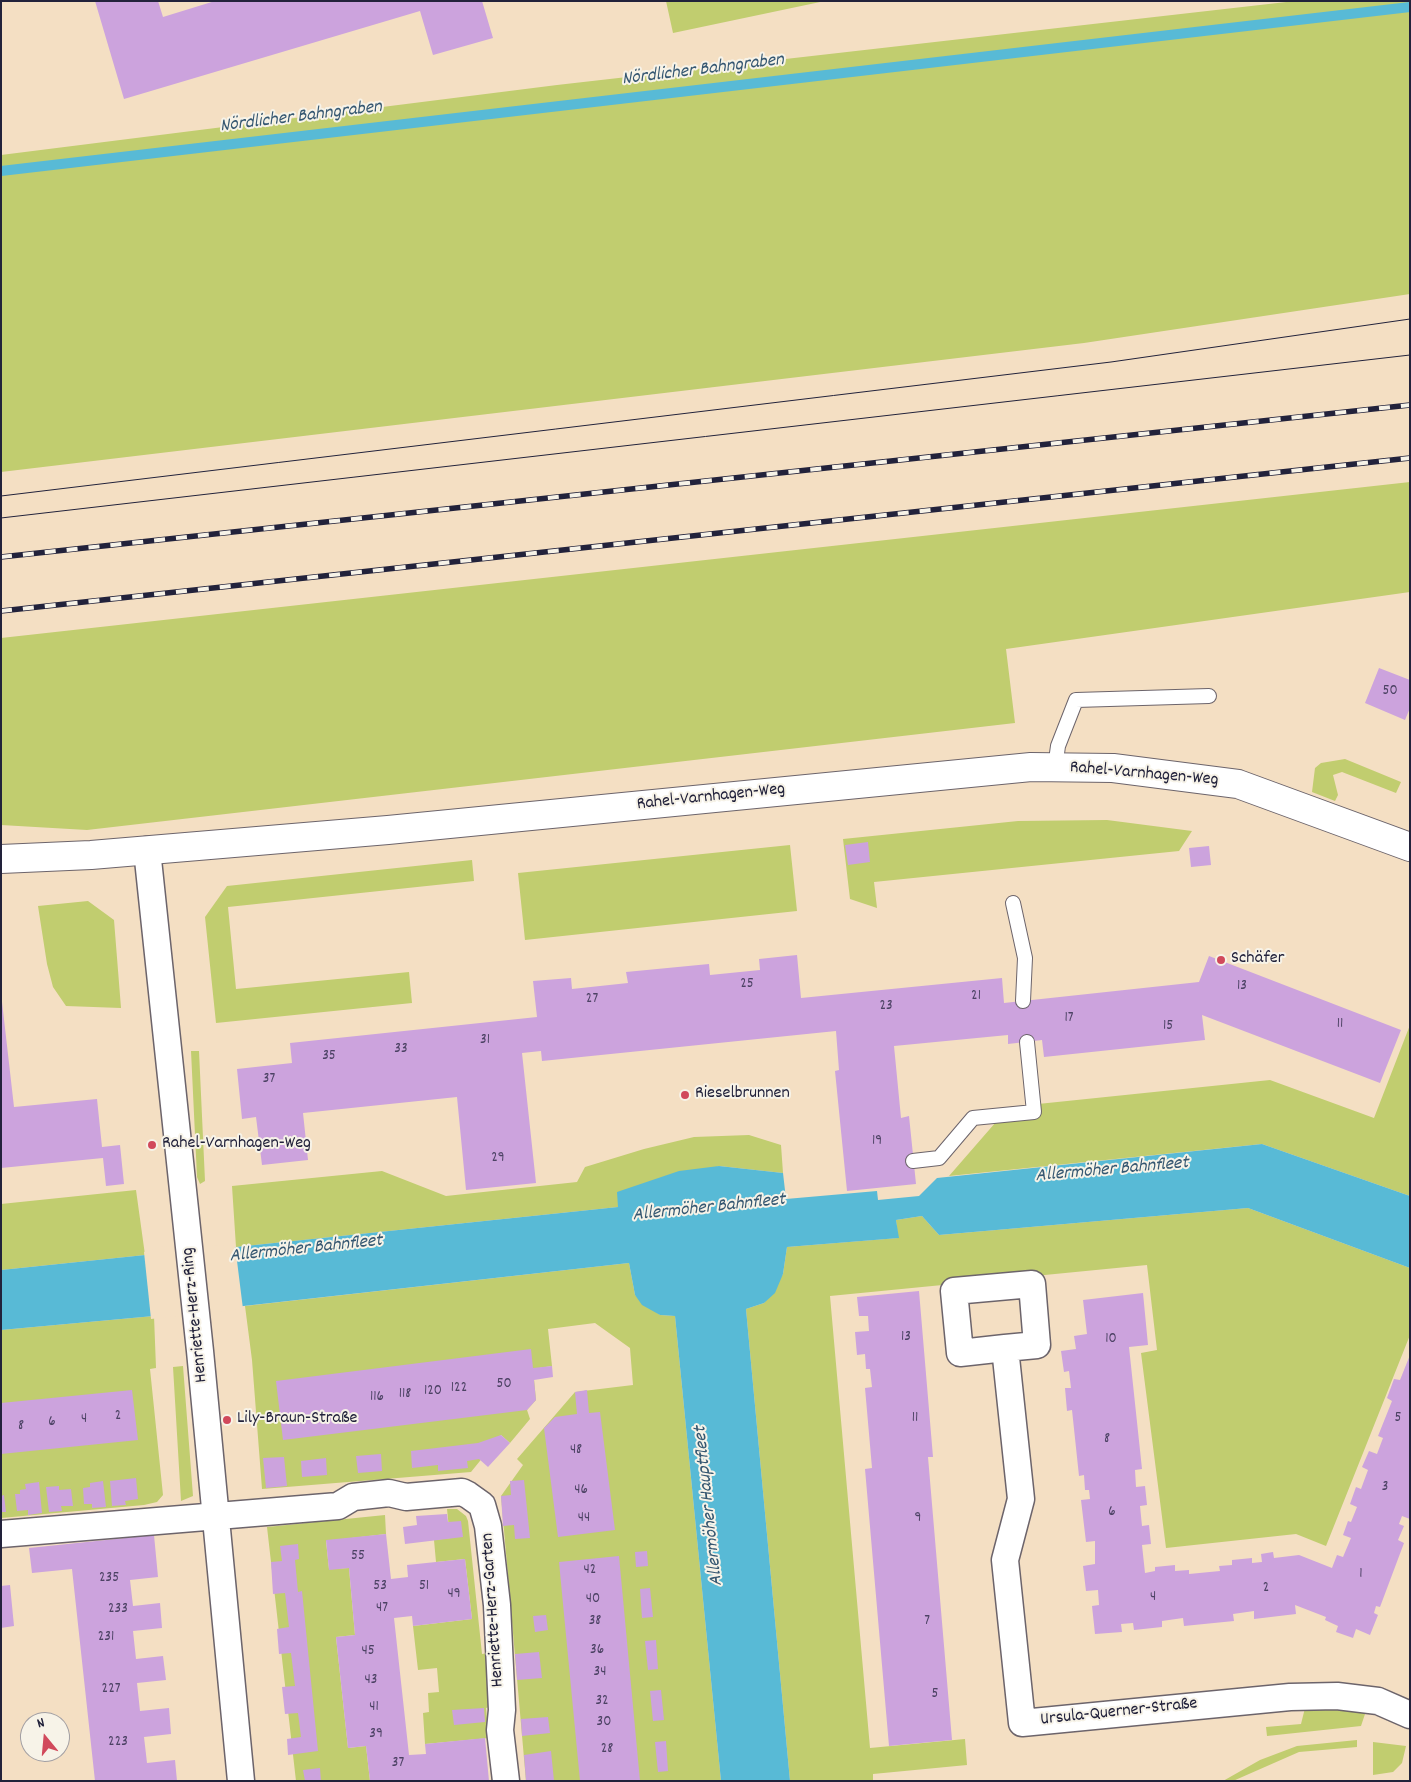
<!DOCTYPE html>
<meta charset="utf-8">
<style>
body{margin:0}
#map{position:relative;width:1411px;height:1782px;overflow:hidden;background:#f4dfc3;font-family:Dekko,sans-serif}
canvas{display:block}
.frame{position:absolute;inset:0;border:2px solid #22223b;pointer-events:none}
.north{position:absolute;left:20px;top:1712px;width:50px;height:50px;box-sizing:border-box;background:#f7f3e8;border:1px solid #a29fa3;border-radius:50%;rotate:343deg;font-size:14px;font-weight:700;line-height:20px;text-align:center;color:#22223b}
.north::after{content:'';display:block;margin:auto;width:18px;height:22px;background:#d1495b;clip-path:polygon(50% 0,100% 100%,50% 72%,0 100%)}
</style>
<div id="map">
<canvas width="1411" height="1782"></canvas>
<div class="frame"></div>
<div class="north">N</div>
</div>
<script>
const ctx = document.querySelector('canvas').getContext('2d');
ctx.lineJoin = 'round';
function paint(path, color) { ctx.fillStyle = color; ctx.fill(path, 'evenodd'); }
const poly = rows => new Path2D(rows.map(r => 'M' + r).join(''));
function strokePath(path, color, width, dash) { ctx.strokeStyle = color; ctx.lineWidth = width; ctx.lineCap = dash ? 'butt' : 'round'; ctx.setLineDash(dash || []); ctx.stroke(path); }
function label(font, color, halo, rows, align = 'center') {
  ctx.font = font + ' Dekko,sans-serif'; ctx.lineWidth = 4; ctx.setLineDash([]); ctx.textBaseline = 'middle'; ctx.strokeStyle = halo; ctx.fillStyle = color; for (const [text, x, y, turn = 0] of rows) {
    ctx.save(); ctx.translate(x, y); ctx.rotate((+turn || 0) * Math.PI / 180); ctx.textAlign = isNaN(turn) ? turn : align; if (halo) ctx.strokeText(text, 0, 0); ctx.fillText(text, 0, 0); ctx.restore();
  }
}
paint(poly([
 [666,1,825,1,673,33],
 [1295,1,1410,1,1410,294,1084,343,1,472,1,155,557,85],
 [1410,482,1410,592,1006,649,1015,723,87,830,1,825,1,638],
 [1345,759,1401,782,1396,793,1342,772,1333,775,1338,795,1335,801,1312,792,1315,768,1321,763],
 [1107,820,1192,831,1179,851,874,882,877,908,850,899,843,839,1018,821],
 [790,845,797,911,525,940,518,873],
 [472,860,474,881,228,907,236,989,409,972,412,1003,216,1023,205,917,227,886],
 [88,901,114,920,121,1008,66,1006,53,987,47,964,38,906],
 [1410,1025,1410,1196,1262,1144,949,1176,1009,1107,1270,1080,1374,1118],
 [191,1051,199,1051,205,1181,200,1184,197,1177],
 [749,1135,781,1145,783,1173,719,1166,618,1207,236,1247,232,1186,382,1171,446,1196,577,1182,585,1167,644,1149,694,1137],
 [136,1190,145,1255,1,1270,1,1204],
 [1248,1208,1410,1268,1410,1335,1326,1546,1296,1534,1166,1548,1141,1353,1157,1350,1147,1265,830,1296,870,1748,965,1739,967,1765,873,1774,873,1781,790,1781,746,1309,764,1303,783,1274,787,1247,898,1238,896,1220,922,1216,939,1235],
 [629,1263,635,1295,660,1315,675,1316,721,1781,526,1781,501,1496,523,1465,517,1459,575,1392,633,1385,630,1348,595,1323,548,1329,552,1366,533,1369,536,1400,527,1410,530,1419,510,1443,501,1435,471,1472,262,1489,252,1360,245,1306],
 [154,1316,156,1368,150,1369,163,1495,157,1502,144,1505,1,1518,1,1330],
 [183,1366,193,1496,181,1501,173,1367],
 [447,1509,457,1509,466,1516,468,1521,482,1654,489,1653,493,1706,486,1708,489,1738,425,1744,423,1713,429,1712,428,1693,439,1692,437,1668,418,1670,413,1626,472,1619,465,1559,436,1562,434,1540,450,1538],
 [385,1515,386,1534,326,1541,329,1569,349,1568,355,1635,336,1637,348,1748,366,1746,370,1781,296,1781,267,1527],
 [1305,1708,1366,1711,1361,1726,1267,1736,1266,1727,1301,1724],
 [1357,1740,1357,1747,1299,1752,1233,1781,1223,1781,1260,1760,1297,1746],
 [1373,1742,1406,1746,1402,1763,1393,1772,1373,1775]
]), '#c1cd6f');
paint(poly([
 [1262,1144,1410,1196,1410,1268,1248,1208,939,1235,922,1216,896,1220,899,1238,787,1247,783,1274,775,1293,764,1303,746,1309,790,1781,721,1781,675,1316,660,1315,642,1305,635,1295,629,1263,154,1316,1,1330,1,1270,145,1255,159,1250,236,1247,618,1207,617,1192,679,1171,719,1166,783,1173,786,1199,877,1191,878,1200,919,1196,937,1178]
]), '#58bad6');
paint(poly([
 [235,1245,243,1309,151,1319,144,1252,159,1247]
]), '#f4dfc3');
strokePath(poly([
 [1,171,1410,7]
]), '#58bad6', 10);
paint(poly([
 [95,1,158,1,163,17,215,1,482,1,493,38,433,55,420,11,124,99],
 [1379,668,1410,680,1410,708,1405,720,1365,703],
 [868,842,870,862,848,865,845,845],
 [1209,846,1211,865,1191,867,1189,848],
 [797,955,801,998,1002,978,1004,1003,1199,982,1209,956,1401,1030,1380,1083,1202,1015,1205,1040,1044,1057,1042,1040,1008,1044,1008,1035,894,1046,901,1118,909,1116,916,1184,847,1191,835,1071,839,1070,836,1031,542,1061,541,1051,522,1053,536,1183,466,1190,457,1097,303,1113,308,1160,262,1165,256,1117,242,1119,237,1069,292,1063,290,1043,537,1017,533,981,571,978,572,989,628,983,626,972,709,964,710,975,760,970,759,959],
 [1,993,14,1107,97,1099,102,1147,120,1145,124,1184,106,1186,103,1158,1,1168],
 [919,1291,933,1457,928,1457,952,1740,889,1746,865,1469,872,1468,865,1388,872,1387,870,1369,866,1369,865,1354,857,1355,855,1332,869,1331,868,1316,859,1316,857,1297],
 [1143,1293,1148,1345,1129,1347,1142,1469,1135,1470,1136,1487,1145,1486,1147,1505,1140,1506,1142,1526,1149,1525,1151,1544,1142,1545,1145,1573,1155,1571,1155,1567,1175,1565,1175,1571,1189,1570,1189,1574,1220,1571,1219,1566,1232,1565,1232,1560,1252,1558,1252,1563,1262,1562,1261,1554,1273,1552,1274,1558,1299,1555,1332,1568,1337,1555,1343,1557,1351,1538,1343,1535,1348,1521,1351,1522,1357,1507,1350,1504,1356,1487,1361,1489,1368,1470,1362,1467,1369,1451,1377,1454,1383,1438,1378,1436,1392,1401,1387,1398,1394,1379,1400,1380,1410,1355,1410,1519,1402,1516,1399,1524,1404,1526,1398,1540,1404,1543,1380,1607,1376,1606,1374,1613,1378,1615,1370,1635,1356,1629,1353,1638,1336,1632,1338,1626,1325,1620,1326,1617,1295,1605,1296,1614,1254,1619,1254,1611,1233,1614,1234,1621,1184,1626,1183,1618,1162,1621,1162,1627,1134,1630,1133,1623,1121,1624,1122,1632,1095,1634,1092,1606,1099,1605,1098,1590,1086,1591,1083,1566,1095,1564,1095,1541,1086,1542,1081,1500,1090,1499,1089,1490,1085,1490,1084,1475,1079,1476,1072,1410,1067,1411,1065,1388,1071,1388,1069,1371,1064,1372,1061,1351,1076,1349,1074,1336,1087,1334,1083,1300],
 [531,1349,533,1368,552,1366,553,1377,534,1380,536,1400,527,1410,283,1440,276,1381],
 [132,1390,138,1440,1,1454,1,1403],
 [587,1390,589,1413,600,1412,615,1530,558,1537,544,1428,555,1417,577,1414,575,1392],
 [501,1435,510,1443,488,1467,479,1459,467,1461,468,1468,438,1471,438,1465,412,1468,411,1451,478,1443],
 [381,1454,382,1471,358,1473,356,1456],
 [284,1457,287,1486,266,1488,263,1458],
 [326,1458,327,1475,302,1477,301,1461],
 [136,1478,138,1499,125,1501,126,1505,112,1506,110,1481],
 [524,1480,530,1538,515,1539,514,1525,503,1526,501,1496,511,1495,510,1481],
 [103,1481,106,1507,92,1508,92,1504,84,1504,83,1488,90,1487,90,1483],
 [39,1482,42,1513,28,1515,28,1510,17,1511,15,1494,20,1494,20,1490,26,1489,25,1484],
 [59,1486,59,1490,71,1489,73,1506,61,1506,62,1511,49,1512,46,1487],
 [4,1495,6,1512,1,1512,1,1496],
 [447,1514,448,1522,461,1521,463,1537,405,1544,403,1527,417,1525,416,1516],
 [386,1534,391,1579,408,1577,407,1565,465,1559,472,1619,413,1626,412,1616,394,1618,409,1755,426,1754,425,1744,485,1738,489,1781,370,1781,366,1746,348,1748,336,1637,355,1635,349,1568,329,1570,326,1540],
 [154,1535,158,1577,130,1580,133,1606,160,1603,162,1628,133,1631,136,1659,163,1656,166,1680,137,1683,140,1711,169,1708,171,1734,144,1737,147,1763,175,1760,177,1781,95,1781,72,1569,32,1573,29,1548],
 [298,1544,299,1559,295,1560,298,1592,302,1591,318,1751,288,1755,287,1739,301,1737,298,1713,285,1714,282,1687,295,1686,291,1653,279,1654,277,1629,289,1627,285,1593,273,1594,271,1562,282,1561,280,1546],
 [647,1551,648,1566,636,1567,635,1552],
 [619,1556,640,1781,580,1781,559,1562],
 [10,1585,14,1626,1,1628,1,1586],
 [650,1588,653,1617,642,1618,640,1589],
 [546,1615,548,1630,535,1632,533,1616],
 [656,1640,658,1669,648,1670,645,1641],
 [539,1652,542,1678,517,1680,515,1654],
 [661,1690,664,1720,653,1721,650,1691],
 [484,1708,485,1722,454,1725,452,1710],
 [548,1717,550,1733,522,1736,521,1719],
 [666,1741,668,1771,658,1772,655,1742],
 [551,1751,554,1781,526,1781,524,1755],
 [320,1768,321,1781,305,1781,303,1770]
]), '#cca3dd');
const lane = poly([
 [1055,768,1058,746,1076,700,1209,696],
 [1013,903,1025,958,1023,1001],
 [913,1161,939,1158,973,1118,1034,1112,1027,1042]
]);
const street = poly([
 [147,850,200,1351,241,1781],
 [1005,1348,960,1353,954,1291,1032,1284,1037,1345,1005,1348,1021,1499,1005,1560,1022,1723,1290,1697,1337,1696,1378,1701,1410,1715],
 [1,1534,338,1506,353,1497,389,1493,406,1497,462,1492,468,1495,482,1505,488,1526,497,1605,502,1710,500,1730,506,1781]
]);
const secondary = poly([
 [1,859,91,855,388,830,1031,767,1113,768,1238,784,1410,847]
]);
strokePath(lane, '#6c646b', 16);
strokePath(street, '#6c646b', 29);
strokePath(secondary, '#6c646b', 30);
strokePath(lane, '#fff', 14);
strokePath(street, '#fff', 26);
strokePath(secondary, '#fff', 28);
strokePath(poly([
 [1,496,1111,362,1410,319],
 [1,518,1410,355]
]), '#22223b', 1);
const rail = poly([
 [1,557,1410,405],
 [1,611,1410,458]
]);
strokePath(rail, '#22223b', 5.5);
strokePath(rail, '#f7f3e8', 4, [11]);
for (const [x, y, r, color] of [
 [1221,960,5,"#d1495b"],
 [685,1095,5,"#d1495b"],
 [152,1145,5,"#d1495b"],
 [227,1420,5,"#d1495b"]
]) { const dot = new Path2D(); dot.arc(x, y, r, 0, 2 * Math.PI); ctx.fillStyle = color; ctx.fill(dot); strokePath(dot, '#f7f3e8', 2); }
label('15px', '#4c4264', null, [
 ["50",1390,692],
 ["25",747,985],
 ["13",1242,987],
 ["21",976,997],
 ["27",592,1000],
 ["23",886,1007],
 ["17",1069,1019],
 ["11",1340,1025],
 ["15",1168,1027],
 ["31",485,1041],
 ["33",401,1050],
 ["35",329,1057],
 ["37",269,1080],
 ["19",877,1142],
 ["29",498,1159],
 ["13",906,1338],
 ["10",1111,1340],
 ["50",504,1385],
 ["122",459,1389],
 ["120",433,1392],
 ["118",405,1395],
 ["116",377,1398],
 ["2",118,1417],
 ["11",915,1419],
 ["5",1398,1419],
 ["4",84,1420],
 ["6",52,1423],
 ["8",21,1427],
 ["8",1107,1440],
 ["48",576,1451],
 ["3",1385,1488],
 ["46",581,1491],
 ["6",1112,1513],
 ["44",584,1519],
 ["9",918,1519],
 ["55",358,1557],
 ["42",590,1571],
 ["1",1361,1575],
 ["235",109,1579],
 ["53",380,1587],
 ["51",424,1587],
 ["2",1266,1589],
 ["49",454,1595],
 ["4",1153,1598],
 ["40",593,1600],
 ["47",382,1609],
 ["233",118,1610],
 ["38",595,1622],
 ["7",927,1622],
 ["231",106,1638],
 ["36",597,1651],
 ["45",368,1652],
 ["34",600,1673],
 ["43",371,1681],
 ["227",111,1690],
 ["5",935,1695],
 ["32",602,1702],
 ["41",374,1708],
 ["30",604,1723],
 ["39",376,1735],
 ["223",118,1743],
 ["28",607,1750],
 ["37",398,1764]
]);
label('18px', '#22223b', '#f7f3e8', [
 ["Rahel-Varnhagen-Weg",1144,775,5],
 ["Rahel-Varnhagen-Weg",711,798,-6],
 ["Henriette-Herz-Ring",196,1315,-96],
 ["Henriette-Herz-Garten",494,1610,-94],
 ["Ursula-Querner-Straße",1119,1713,-6]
]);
label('18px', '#22223b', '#f7f3e8', [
 ["Schäfer",1231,960],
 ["Rieselbrunnen",695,1095],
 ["Rahel-Varnhagen-Weg",162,1145],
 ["Lily-Braun-Straße",237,1420]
], 'left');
label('italic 19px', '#355771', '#f7f3e8', [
 ["Nördlicher Bahngraben",703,71,-7],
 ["Nördlicher Bahngraben",301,118,-7],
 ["Allermöher Bahnfleet",1112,1171,-5],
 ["Allermöher Bahnfleet",709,1209,-6],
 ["Allermöher Bahnfleet",306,1250,-6],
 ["Allermöher Hauptfleet",710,1506,-96]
]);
</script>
